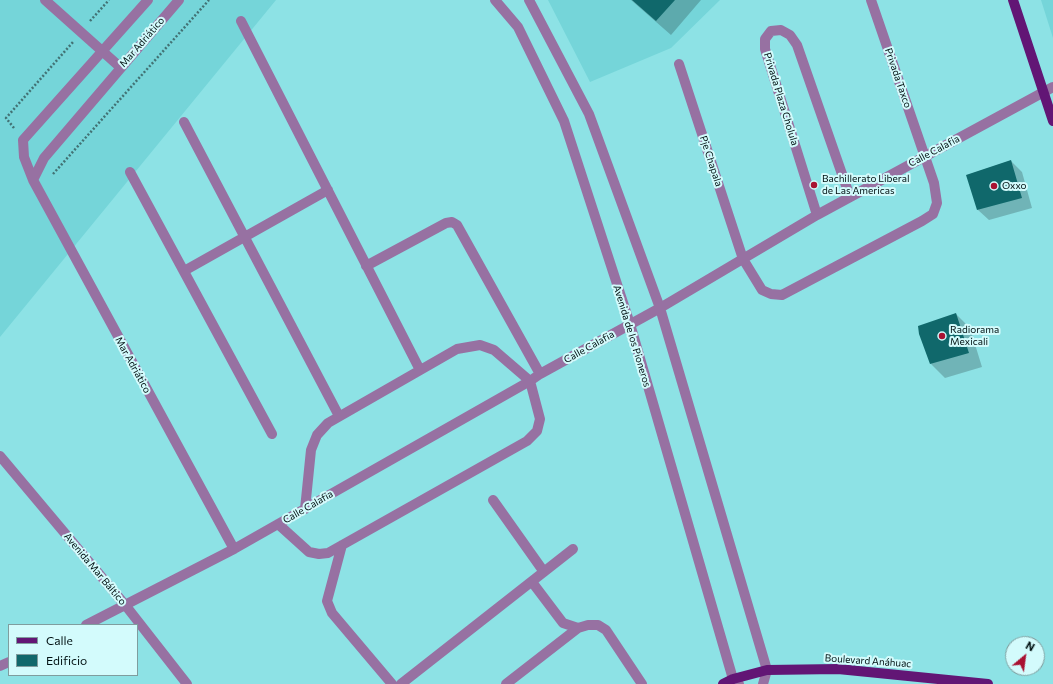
<!DOCTYPE html>
<meta charset="utf-8">
<style>
body{margin:0}
#map{position:relative;width:1053px;height:684px;overflow:hidden;background:#8de2e5;font-family:Commissioner,sans-serif}
canvas{display:block}
.legend{position:absolute;left:8px;top:624px;width:130px;height:52px;box-sizing:border-box;background:#d3fbfc;border:1px solid #7f9d9e;margin:0;padding:5px 7px;list-style:none;font-size:12px;color:#001011}
.legend li{display:flex;align-items:center;gap:8px;height:20px}
.legend b{width:20px;border:1px solid #7f9d9e}
.north{position:absolute;left:1005px;top:636px;width:40px;height:40px;box-sizing:border-box;background:#d3fbfc;border:1px solid #7f9d9e;border-radius:50%;rotate:29deg;font-size:11px;font-weight:700;line-height:16px;text-align:center;color:#001011}
.north::after{content:'';display:block;margin:auto;width:14px;height:18px;background:#a91232;clip-path:polygon(50% 0,100% 100%,50% 72%,0 100%)}
</style>
<div id="map">
<canvas width="1053" height="684"></canvas>
<ul class="legend">
<li><b style="height:5px;background:#621675"></b>Calle</li>
<li><b style="height:11px;background:#10686b"></b>Edificio</li>
</ul>
<div class="north">N</div>
</div>
<script>
const ctx = document.querySelector('canvas').getContext('2d');
ctx.lineJoin = 'round';
function paint(path, color) { ctx.fillStyle = color; ctx.fill(path, 'evenodd'); }
const poly = rows => new Path2D(rows.map(r => 'M' + r).join(''));
function strokePath(path, color, width, dash) { ctx.strokeStyle = color; ctx.lineWidth = width; ctx.lineCap = dash ? 'butt' : 'round'; ctx.setLineDash(dash || []); ctx.stroke(path); }
function label(font, color, halo, rows, align = 'center') {
  ctx.font = font + ' Commissioner,sans-serif'; ctx.lineWidth = 4; ctx.setLineDash([]); ctx.textBaseline = 'middle'; ctx.strokeStyle = halo; ctx.fillStyle = color; for (const [text, x, y, turn = 0] of rows) {
    ctx.save(); ctx.translate(x, y); ctx.rotate((+turn || 0) * Math.PI / 180); ctx.textAlign = isNaN(turn) ? turn : align; if (halo) ctx.strokeText(text, 0, 0); ctx.fillText(text, 0, 0); ctx.restore();
  }
}
paint(poly([
 [0,0,276,0,0,337],
 [548,0,720,0,671,48,590,82],
 [1041,0,1053,0,1053,38]
]), '#75d5d9');
paint(poly([
 [631,0,701,0,671,35],
 [1011,161,1022,172,1032,208,989,220,978,210],
 [956,314,970,328,982,367,945,378,931,364]
]), '#0003');
paint(poly([
 [632,0,675,0,656,21],
 [1011,160,1022,198,977,210,966,175],
 [956,313,969,353,930,364,919,334,918,326]
]), '#10686b');
strokePath(poly([
 [90,21,109,0],
 [14,128,6,118,73,42],
 [53,174,209,0]
]), '#427274', 2.5, [2, 2]);
strokePath(poly([
 [45,0,120,67],
 [148,0,23,140,24,157,33,180,234,549],
 [495,0,518,27,564,121,630,324,733,679,739,684],
 [529,0,589,114,660,308,767,670,763,684],
 [241,21,420,370],
 [679,64,743,259,762,290,771,294,782,295,922,221,933,214,937,203,934,183,871,0],
 [184,122,339,416],
 [130,172,272,434],
 [33,180,44,158,179,0],
 [817,215,765,49,765,39,771,31,781,30,790,35,797,45,850,197],
 [366,266,446,223,452,222,457,225,540,374],
 [184,271,328,190],
 [0,456,126,606,187,684],
 [493,500,544,572],
 [278,524,309,552,319,554,328,553,527,441,537,431,540,419,530,381,494,350,480,345,457,349,328,423,317,435,311,450,305,509],
 [342,545,327,601,332,613,392,684],
 [532,582,563,623,578,628,588,625,598,625,606,630,642,684],
 [86,625,234,549,530,381,540,374,660,308,817,215,1053,87],
 [0,666,9,662],
 [401,684,573,549],
 [506,684,578,628]
]), '#9771a2', 10);
strokePath(poly([
 [1013,0,1053,121],
 [723,684,733,679,767,670,838,669,988,684]
]), '#621675', 10);
for (const [x, y, r, color] of [
 [814,185,4,"#a91232"],
 [994,186,4,"#a91232"],
 [942,336,4,"#a91232"]
]) { const dot = new Path2D(); dot.arc(x, y, r, 0, 2 * Math.PI); ctx.fillStyle = color; ctx.fill(dot); strokePath(dot, '#d3fbfc', 1.5); }
label('10px', '#001011', '#d3fbfc', [
 ["Mar Adriático",142,42,-49],
 ["Privada Taxco",898,78,71],
 ["Privada Plaza Cholula",781,99,73],
 ["Calle Calafia",934,151,-28],
 ["Pje Chapala",711,161,72],
 ["Avenida de los Pioneros",632,336,73],
 ["Calle Calafia",589,347,-29],
 ["Mar Adriático",133,365,61],
 ["Calle Calafia",308,507,-30],
 ["Avenida Mar Báltico",95,569,50],
 ["Boulevard Anáhuac",868,661,4]
]);
label('10px', '#001011', '#d3fbfc', [
 ["Bachillerato Liberal",822,179],
 ["de Las Americas",822,191],
 ["Oxxo",1002,186],
 ["Radiorama",950,330],
 ["Mexicali",950,342]
], 'left');
</script>
